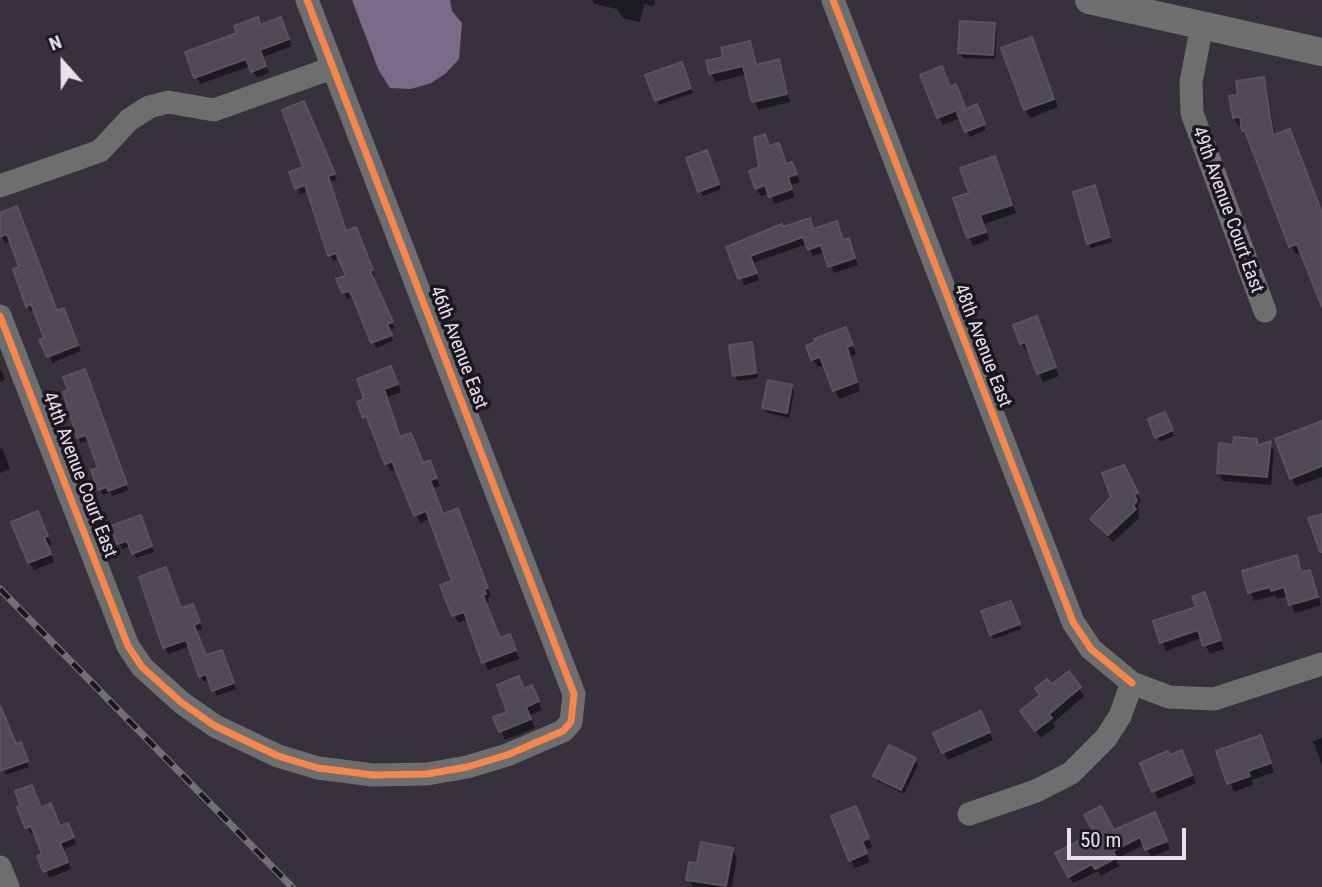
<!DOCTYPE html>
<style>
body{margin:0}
#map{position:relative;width:1322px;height:887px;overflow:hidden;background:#37303d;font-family:"Roboto Condensed",sans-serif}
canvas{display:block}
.north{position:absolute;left:28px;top:28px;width:70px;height:70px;-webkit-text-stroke:5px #1c1621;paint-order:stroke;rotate:339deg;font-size:19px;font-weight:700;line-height:28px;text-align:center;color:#e7e0ef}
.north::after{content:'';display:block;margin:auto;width:24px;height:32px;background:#e7e0ef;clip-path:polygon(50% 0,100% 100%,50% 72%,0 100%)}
.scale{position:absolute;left:1067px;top:828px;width:119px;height:32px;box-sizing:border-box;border:4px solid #e7e0ef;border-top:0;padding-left:9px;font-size:21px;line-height:24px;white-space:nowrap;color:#e7e0ef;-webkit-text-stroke:5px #1c1621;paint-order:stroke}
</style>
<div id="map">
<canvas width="1322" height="887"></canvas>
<div class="north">N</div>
<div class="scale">50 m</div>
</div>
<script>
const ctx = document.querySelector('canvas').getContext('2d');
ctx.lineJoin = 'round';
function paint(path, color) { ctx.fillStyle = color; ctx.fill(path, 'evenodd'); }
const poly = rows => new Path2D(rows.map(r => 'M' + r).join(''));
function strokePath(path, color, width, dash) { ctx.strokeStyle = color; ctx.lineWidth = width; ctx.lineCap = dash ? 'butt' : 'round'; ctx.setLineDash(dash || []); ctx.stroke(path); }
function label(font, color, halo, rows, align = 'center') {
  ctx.font = font + ' "Roboto Condensed",sans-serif'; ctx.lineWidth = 7; ctx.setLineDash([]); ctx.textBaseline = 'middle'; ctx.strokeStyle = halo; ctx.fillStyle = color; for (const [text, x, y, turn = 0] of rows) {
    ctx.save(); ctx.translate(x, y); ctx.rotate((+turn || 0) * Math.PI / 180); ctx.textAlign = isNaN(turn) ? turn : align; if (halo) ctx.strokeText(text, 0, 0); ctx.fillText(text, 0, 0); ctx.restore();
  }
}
paint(poly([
 [352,0,450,0,452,11,462,23,459,59,445,74,431,83,411,89,390,88,378,69]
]), '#7a6c89');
paint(poly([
 [592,0,655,0,654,6,644,4,640,22,623,18,617,9,595,4],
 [257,19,261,26,280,19,292,46,263,57,269,73,257,78,251,66,200,84,196,77],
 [994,25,997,30,995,59,963,58,960,53],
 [749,43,757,66,778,61,790,102,758,110,747,74,716,82,711,73],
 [1036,47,1058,107,1030,118,1025,109],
 [684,69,693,93,659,105,656,100],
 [946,76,951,88,960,95,966,111,979,112,986,130,970,137,961,118,943,125,939,117],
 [1263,78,1267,87,1275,136,1289,131,1322,211,1322,305,1302,252,1296,254,1291,246,1243,125,1239,126,1234,118,1240,96],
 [307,109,337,180,330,182,347,233,359,235,375,276,372,277,395,328,389,330,393,341,376,348,355,298,347,298,344,293,348,276,340,258,333,261,330,255,309,191,300,194,297,188,306,168],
 [764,136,770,148,778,145,787,165,792,164,800,182,791,185,795,197,775,204,770,193,761,196,756,188],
 [709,158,721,189,703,196,700,191],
 [995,158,1016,213,984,224,989,240,973,246,969,237,971,194],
 [1094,187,1112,242,1091,248,1089,243],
 [0,215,57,313,67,316,81,351,52,363,35,310,31,312,27,306,21,268,11,240,5,243,0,233],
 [809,220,814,231,844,242,848,240,858,265,834,273,825,252,813,256,807,244,753,263,759,280,744,285,729,248],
 [1037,318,1059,376,1043,382,1030,350,1026,351,1021,343],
 [850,337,856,354,851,356,860,391,839,399,825,365,818,367,813,359],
 [751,344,758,378,738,381,735,375],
 [0,368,5,380,0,382],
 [87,376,128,490,113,496,110,492,103,495,100,489,93,471,100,469,90,440,81,443,78,438,65,393],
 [395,376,401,392,387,397,401,439,424,465,433,470,440,486,433,488,444,515,461,518,491,596,487,598,489,602,486,603,500,639,513,644,519,659,488,670,468,619,458,623,443,586,454,582,431,518,420,523,397,469,391,471,387,465,401,460,364,417,366,400],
 [791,386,794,392,789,418,767,413,764,408],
 [1167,419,1174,436,1160,442,1157,437],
 [1322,423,1322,477,1296,486,1291,478],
 [1256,441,1260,447,1270,443,1274,451,1271,485,1223,481,1218,472,1234,446],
 [2,448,10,469,0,473,0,449],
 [1132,481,1141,502,1138,503,1139,518,1113,542,1092,520],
 [42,522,52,545,48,546,54,562,34,570,29,562],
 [143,522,154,552,136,558,131,546,122,549,113,527],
 [1296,557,1303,573,1309,572,1314,580,1321,605,1295,613,1288,596,1277,599,1275,595,1254,601,1244,572],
 [141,578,182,610,196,612,202,629,197,631,206,657,222,652,236,689,217,696,210,680,204,682,200,676,190,646,168,654],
 [1204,594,1224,649,1210,654,1202,638,1166,651,1155,622,1198,608],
 [1013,608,1021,629,994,639,991,634],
 [519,679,525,690,536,696,542,710,530,715,535,728,505,740,496,718,510,713],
 [1052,687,1079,688,1084,696,1053,723,1055,727,1041,738,1027,719],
 [2,709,16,746,23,749,29,767,6,775,0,760],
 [985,722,993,740,948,760,943,752],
 [1260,737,1274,772,1252,780,1253,785,1234,792,1218,752],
 [1322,738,1322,765,1313,741],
 [1169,757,1186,760,1196,783,1158,799,1154,791],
 [915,760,918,765,904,794,878,781,875,776],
 [31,787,42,809,55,812,61,828,71,832,76,844,63,850,71,869,49,878,35,833,31,834,19,808],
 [860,817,872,847,865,850,870,862,855,868,851,860],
 [1158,822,1170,849,1151,857,1145,844,1116,859,1119,866,1101,876,1098,871,1073,883,1058,854,1096,834],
 [732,849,737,858,732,887,693,887,688,879,698,865]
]), '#0007');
const building = poly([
 [258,17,260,25,281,17,289,39,260,50,266,66,251,72,246,59,194,78,185,52,237,33,234,26,258,17],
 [960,21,995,23,993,55,958,53,960,21],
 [1032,37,1054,99,1024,110,1001,48,1032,37],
 [750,41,756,65,779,59,787,94,752,102,743,66,709,74,706,61,723,57,721,48,750,41],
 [682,62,691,88,655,101,645,75,682,62],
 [942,66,950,87,956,84,965,107,937,118,920,75,942,66],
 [1264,77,1273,135,1290,129,1322,213,1322,307,1297,244,1289,247,1245,131,1242,131,1240,117,1233,118,1229,96,1238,95,1236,81,1264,77],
 [304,101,335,174,328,176,346,231,356,227,373,270,370,271,393,322,387,324,392,335,371,343,353,298,349,291,342,293,336,279,346,276,336,253,328,256,305,185,295,189,289,172,303,167,282,110,304,101],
 [977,104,985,124,965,132,957,113,977,104],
 [765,134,769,146,779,143,786,164,792,162,797,174,788,177,792,189,769,197,765,185,755,189,749,171,759,167,754,138,765,134],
 [707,150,719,184,698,192,686,158,707,150],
 [995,156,1012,205,980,215,986,232,967,238,953,198,969,193,960,168,995,156],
 [1095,185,1110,237,1087,244,1073,192,1095,185],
 [17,206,57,311,64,308,78,345,47,357,39,340,44,338,31,304,26,307,13,269,19,267,7,234,0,237,0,213,17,206],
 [810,218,813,229,837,221,843,240,849,238,855,258,828,267,821,245,808,250,803,237,750,256,757,273,738,279,726,247,782,224,783,227,810,218],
 [1037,316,1056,367,1037,374,1025,342,1020,344,1013,325,1037,316],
 [846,327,853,345,847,347,857,382,833,391,820,357,811,360,806,346,815,342,814,339,846,327],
 [752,342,756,373,733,376,729,345,752,342],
 [391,366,398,384,384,389,400,437,411,433,423,463,430,460,437,478,430,480,443,514,458,508,488,588,484,589,486,594,483,595,500,638,510,634,516,650,482,663,464,612,452,616,440,585,452,581,426,511,414,516,392,461,385,464,366,416,363,418,357,402,364,399,357,379,391,366],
 [85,369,127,484,108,491,107,487,98,490,91,470,98,468,86,435,77,438,63,392,68,390,63,377,85,369],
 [768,380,792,385,787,413,762,408,768,380],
 [1165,412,1173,430,1155,438,1148,419,1165,412],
 [1322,421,1322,466,1290,479,1275,439,1322,421],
 [1234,437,1257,439,1257,446,1271,441,1267,477,1217,473,1219,443,1233,445,1234,437],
 [1124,465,1138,493,1134,494,1137,501,1133,506,1136,509,1108,535,1090,519,1111,497,1102,473,1124,465],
 [38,511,48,536,44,537,51,554,28,563,11,522,38,511],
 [1322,514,1322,552,1320,552,1308,518,1322,514],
 [141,515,152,546,132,554,127,541,117,544,111,526,141,515],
 [1297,555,1301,572,1310,570,1318,597,1289,605,1284,587,1271,591,1270,587,1248,593,1242,571,1297,555],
 [166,567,181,608,193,604,200,622,194,625,206,655,222,650,234,683,212,691,206,674,199,677,186,640,163,648,139,577,166,567],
 [1205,592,1221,640,1203,646,1198,630,1160,643,1153,621,1196,607,1192,597,1205,592],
 [1011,601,1020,624,990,635,981,611,1011,601],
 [1069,671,1081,687,1049,714,1052,718,1035,731,1020,711,1040,695,1035,688,1047,679,1052,684,1069,671],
 [519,676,524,689,532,685,539,701,526,707,531,719,499,732,493,717,507,712,497,685,519,676],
 [0,705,16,744,21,742,28,761,0,771,0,705],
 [981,711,990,732,942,753,933,733,981,711],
 [1261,735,1271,763,1248,771,1250,776,1227,784,1216,751,1261,735],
 [889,745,916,758,901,790,873,776,889,745],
 [1182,750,1192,775,1152,792,1140,763,1168,751,1170,755,1182,750],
 [32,785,41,808,51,803,60,826,68,823,74,837,60,843,68,862,43,872,37,856,42,854,31,826,25,828,17,807,20,805,15,791,32,785],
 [856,806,869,838,862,841,867,853,849,861,831,816,856,806],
 [1101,806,1114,830,1155,812,1167,841,1145,850,1140,837,1113,851,1116,858,1095,869,1092,864,1068,877,1055,853,1094,833,1084,815,1101,806],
 [701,842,733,848,726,886,686,880,689,862,697,863,701,842]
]);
paint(building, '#504a54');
strokePath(building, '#59535e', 2);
strokePath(poly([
 [833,0,1073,622,1091,649,1132,683],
 [1202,25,1191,82,1192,113,1265,311],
 [0,186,100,151,129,120,149,107,168,102,214,110,332,68],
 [0,316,128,646,142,667,182,703,215,726,278,756,318,768,373,775,427,774,467,767,507,755,563,731,571,722,574,694,307,0],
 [969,814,1036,791,1071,773,1106,738,1120,716,1132,683,1169,697,1214,699,1322,664],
 [0,867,8,887]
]), '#6d6e6d', 23);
strokePath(poly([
 [1089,0,1322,52]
]), '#6e7070', 28);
const rail = poly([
 [0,589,292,887]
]);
strokePath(rail, '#717073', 7);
strokePath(rail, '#1c1621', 4.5, [13]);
strokePath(poly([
 [833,0,1073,622,1091,649,1132,683],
 [0,316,128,646,142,667,182,703,215,726,278,756,318,768,373,775,427,774,467,767,507,755,563,731,571,722,574,694,307,0]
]), '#f5874c', 7);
label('19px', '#e7e0ef', '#1c1621', [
 ["49th Avenue Court East",1227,210,70],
 ["48th Avenue East",982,346,69],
 ["46th Avenue East",458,348,69],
 ["44th Avenue Court East",79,475,69]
]);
</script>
